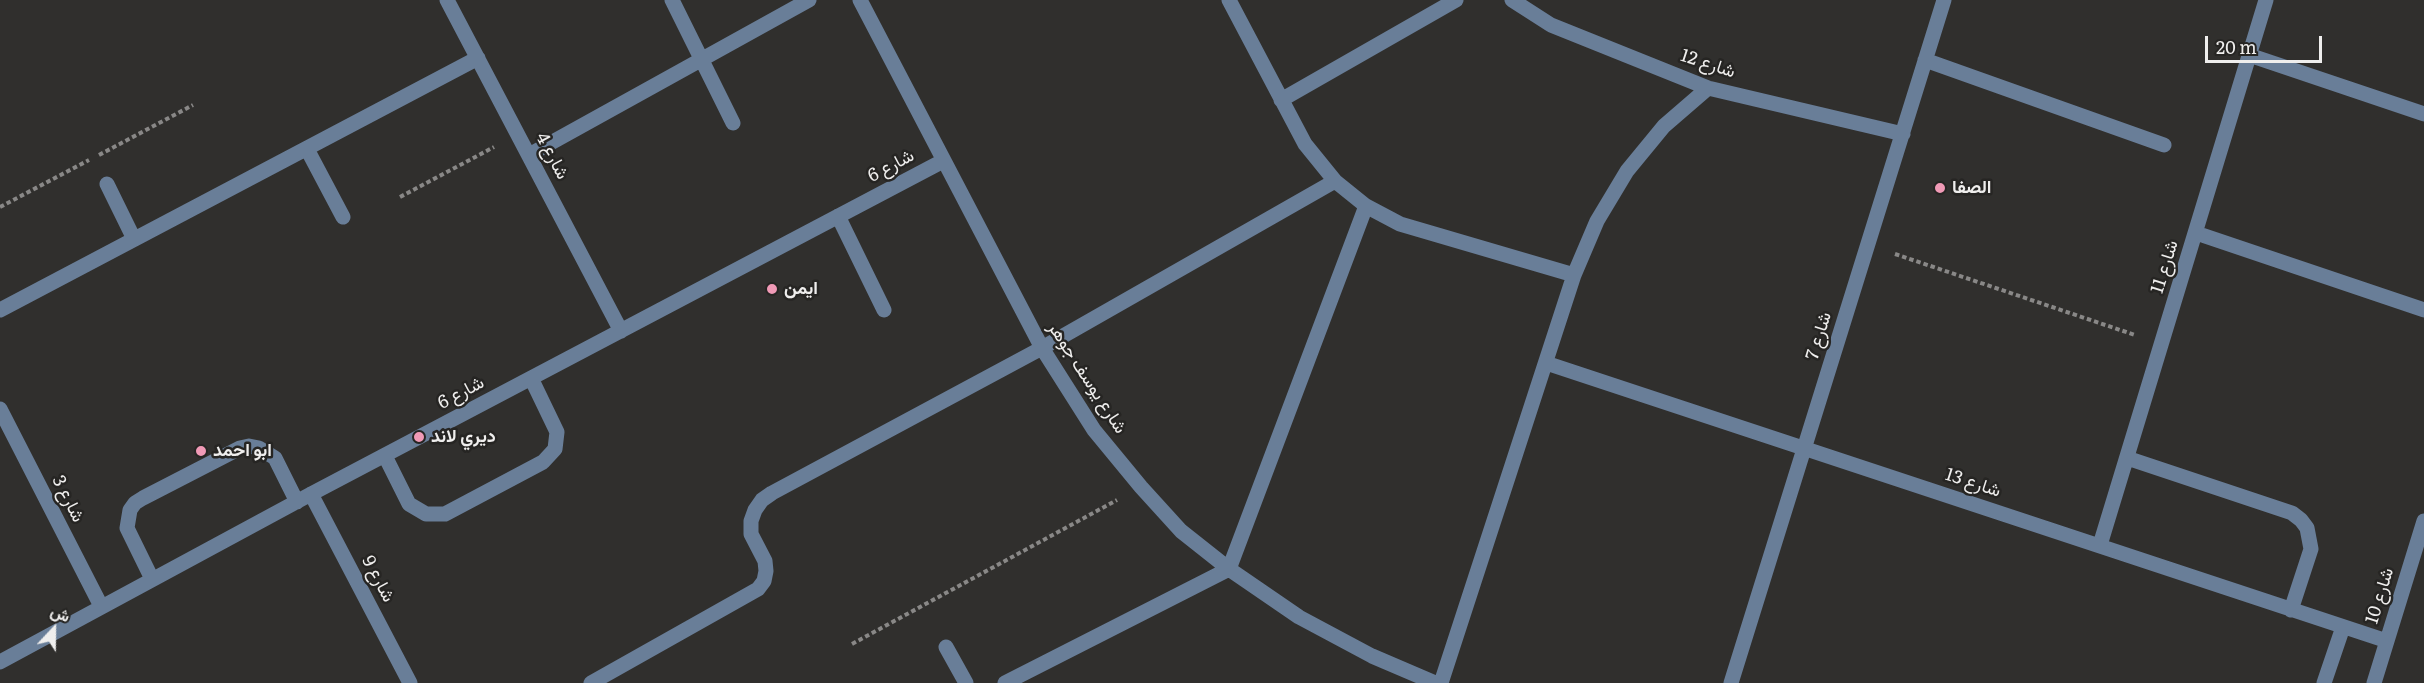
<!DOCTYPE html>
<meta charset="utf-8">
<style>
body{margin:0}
#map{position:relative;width:2424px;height:683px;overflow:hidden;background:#302f2d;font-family:Literata,Vazirmatn,serif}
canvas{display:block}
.north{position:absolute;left:24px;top:599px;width:60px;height:60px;-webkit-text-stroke:4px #262523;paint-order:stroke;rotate:22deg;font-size:16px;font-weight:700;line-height:24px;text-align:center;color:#efeeed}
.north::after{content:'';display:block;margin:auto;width:21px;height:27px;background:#efeeed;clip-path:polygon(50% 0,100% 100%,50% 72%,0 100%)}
.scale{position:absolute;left:2205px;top:36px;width:117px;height:27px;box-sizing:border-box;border:3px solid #efeeed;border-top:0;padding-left:8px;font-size:18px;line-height:21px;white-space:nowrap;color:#efeeed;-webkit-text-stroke:4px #262523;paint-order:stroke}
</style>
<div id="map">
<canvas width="2424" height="683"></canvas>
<div class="north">ش</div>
<div class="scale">20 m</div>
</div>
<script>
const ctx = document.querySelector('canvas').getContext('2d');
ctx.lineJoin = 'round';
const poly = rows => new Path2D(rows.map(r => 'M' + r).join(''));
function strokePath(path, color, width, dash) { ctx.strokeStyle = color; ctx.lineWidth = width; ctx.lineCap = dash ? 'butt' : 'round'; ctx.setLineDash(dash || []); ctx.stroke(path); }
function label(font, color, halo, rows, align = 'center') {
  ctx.font = font + ' Literata,Vazirmatn,serif'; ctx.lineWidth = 5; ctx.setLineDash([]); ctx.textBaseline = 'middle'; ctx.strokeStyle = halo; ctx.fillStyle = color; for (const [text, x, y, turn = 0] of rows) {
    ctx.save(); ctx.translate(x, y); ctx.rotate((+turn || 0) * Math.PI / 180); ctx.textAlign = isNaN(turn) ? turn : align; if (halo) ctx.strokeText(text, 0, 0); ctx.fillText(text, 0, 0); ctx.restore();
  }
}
strokePath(poly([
 [99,155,193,105],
 [400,197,494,147],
 [0,207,89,160],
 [1895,254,2135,335],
 [852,644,1117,500]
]), '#898887', 4, [4.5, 3]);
strokePath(poly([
 [447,0,621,331],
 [672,0,733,123],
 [860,0,1042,348,1094,430,1141,487,1181,531,1229,569,1299,617,1372,656,1435,683],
 [1229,0,1305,144,1335,181,1366,206,1400,224,1574,275],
 [1512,0,1551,25,1708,88,1903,134],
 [2249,55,2424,114],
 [1925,60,2164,145],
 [1281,100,1456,0],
 [307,149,343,217],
 [529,155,809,0],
 [107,184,134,239],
 [838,216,884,310],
 [2196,233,2424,310],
 [0,310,478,58],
 [1546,363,2387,641],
 [0,409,101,606],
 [385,456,409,504,426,514,445,514,543,462,555,449,557,432,531,378],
 [2127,458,2292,513,2301,520,2307,528,2311,549,2291,610],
 [311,494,410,683],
 [2100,545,2266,0],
 [152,579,127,528,130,510,135,503,143,498,240,448,249,446,259,448,275,458,297,502],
 [946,647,966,683],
 [0,662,311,494,943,161],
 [591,683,758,589,764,581,766,571,765,561,751,534,751,521,755,510,762,500,772,493,1042,348,1335,181],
 [1005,683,1229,569,1366,206],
 [1441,683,1574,275,1597,221,1627,171,1664,126,1708,88],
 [1731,683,1944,0],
 [2324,683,2343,627],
 [2374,683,2424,521]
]), '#697e98', 15);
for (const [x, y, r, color] of [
 [1940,188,6,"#f09ab6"],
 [772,289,6,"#f09ab6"],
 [419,437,6,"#f09ab6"],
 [201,451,6,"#f09ab6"]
]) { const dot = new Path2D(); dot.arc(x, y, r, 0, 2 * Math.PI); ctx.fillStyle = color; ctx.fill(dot); strokePath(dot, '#262523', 2); }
label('18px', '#efeeed', '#262523', [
 ["شارع 12",1708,64,18],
 ["شارع 4",552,156,62],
 ["شارع 6",891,166,-28],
 ["شارع 11",2165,267,-73],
 ["شارع 7",1819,336,-73],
 ["شارع يوسف جوهر",1087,378,57],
 ["شارع 6",461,393,-28],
 ["شارع 13",1973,483,18],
 ["شارع 3",68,499,63],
 ["شارع 9",378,579,62],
 ["شارع 10",2380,596,-73]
]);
label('bold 18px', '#efeeed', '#262523', [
 ["الصفا",1952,188],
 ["ايمن",784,289],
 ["ديري لاند",431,437],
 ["ابو احمد",213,451]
], 'left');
</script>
